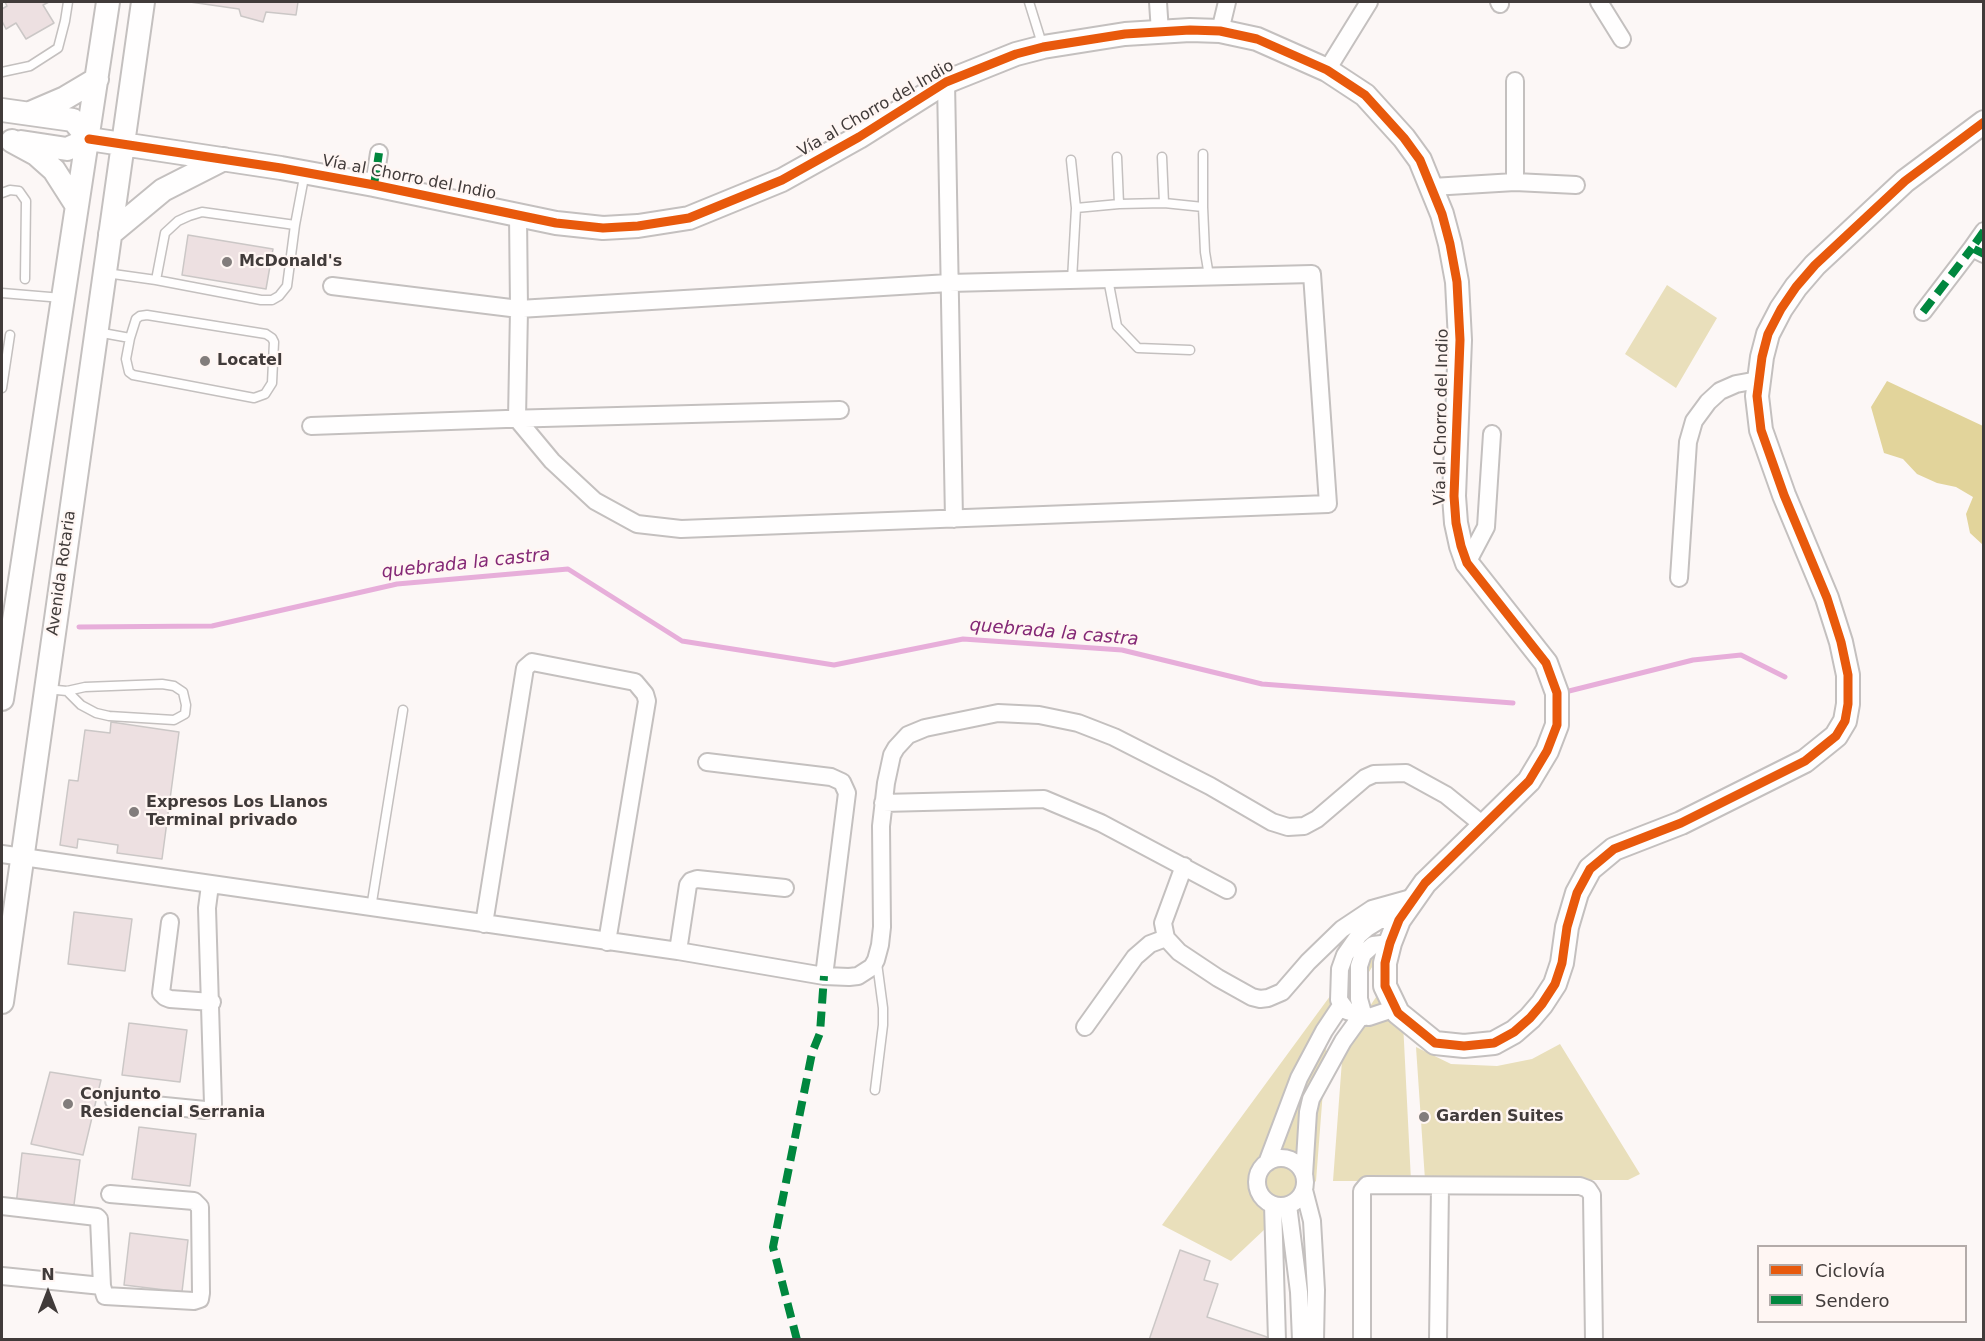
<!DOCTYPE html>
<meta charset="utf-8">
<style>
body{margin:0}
#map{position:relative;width:1985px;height:1341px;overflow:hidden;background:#fcf7f6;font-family:"DejaVu Sans",sans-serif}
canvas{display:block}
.frame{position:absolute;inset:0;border:3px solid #413b3a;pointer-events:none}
.legend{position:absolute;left:1757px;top:1245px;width:210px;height:78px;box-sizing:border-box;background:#fff6f3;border:2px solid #b3aba9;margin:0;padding:8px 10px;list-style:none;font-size:18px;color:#413b3a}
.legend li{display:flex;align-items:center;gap:12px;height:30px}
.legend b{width:30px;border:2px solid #b3aba9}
.north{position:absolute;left:18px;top:1263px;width:60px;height:60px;-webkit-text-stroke:4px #fff6f3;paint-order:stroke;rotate:0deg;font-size:16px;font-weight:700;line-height:24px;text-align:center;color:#413b3a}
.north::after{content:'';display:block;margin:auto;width:21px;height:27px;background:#413b3a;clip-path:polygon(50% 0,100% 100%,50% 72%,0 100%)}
</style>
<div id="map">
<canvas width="1985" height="1341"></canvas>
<div class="frame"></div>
<ul class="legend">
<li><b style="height:8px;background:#e8590c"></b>Ciclovía</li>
<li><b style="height:8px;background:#00873e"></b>Sendero</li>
</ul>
<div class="north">N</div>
</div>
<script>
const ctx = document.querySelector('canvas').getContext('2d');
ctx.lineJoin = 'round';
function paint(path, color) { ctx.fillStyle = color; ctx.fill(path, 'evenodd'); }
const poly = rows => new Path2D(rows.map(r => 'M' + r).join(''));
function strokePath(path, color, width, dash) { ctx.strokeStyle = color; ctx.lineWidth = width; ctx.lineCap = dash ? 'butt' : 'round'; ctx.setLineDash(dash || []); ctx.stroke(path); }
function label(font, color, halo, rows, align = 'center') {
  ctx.font = font + ' "DejaVu Sans",sans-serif'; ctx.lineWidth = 4.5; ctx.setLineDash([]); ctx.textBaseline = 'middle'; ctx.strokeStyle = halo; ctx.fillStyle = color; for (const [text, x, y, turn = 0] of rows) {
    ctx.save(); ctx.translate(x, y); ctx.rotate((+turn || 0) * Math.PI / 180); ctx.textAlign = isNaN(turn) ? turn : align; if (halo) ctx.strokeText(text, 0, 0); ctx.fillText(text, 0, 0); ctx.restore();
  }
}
paint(poly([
 [1667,285,1717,318,1676,388,1625,354],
 [1369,943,1374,964,1327,1039,1316,1181,1231,1261,1162,1225],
 [1382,988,1403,1022,1411,1181,1333,1181,1343,1047],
 [1560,1044,1640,1174,1628,1180,1425,1180,1416,1047,1451,1064,1497,1066,1532,1059]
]), '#e9dfbb');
paint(poly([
 [1887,381,1983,426,1983,545,1970,533,1966,514,1973,497,1956,487,1937,483,1917,474,1903,459,1884,453,1871,407]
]), '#e2d49b');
strokePath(poly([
 [79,627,212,626,397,584,568,569,682,641,834,665,963,639,1122,650,1262,684,1513,703],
 [1569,691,1693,660,1741,655,1785,677]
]), '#e7aeda', 5);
const building = poly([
 [5,2,49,2,43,5,54,23,26,39,16,23,6,29,2,21,2,9,7,6,5,2],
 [190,2,298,2,296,15,266,12,263,22,241,16,239,9,190,2],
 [188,235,273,249,266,289,182,275,188,235],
 [111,722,179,732,162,859,117,853,118,845,78,839,77,848,60,845,69,780,78,781,85,730,110,733,111,722],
 [74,912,132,919,125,971,68,964,74,912],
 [129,1023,187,1030,180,1082,122,1075,129,1023],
 [50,1072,101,1080,83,1155,31,1144,50,1072],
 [139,1127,196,1134,190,1186,132,1179,139,1127],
 [22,1153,80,1160,73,1212,16,1205,22,1153],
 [130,1233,188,1240,182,1292,124,1285,130,1233],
 [1180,1250,1210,1261,1204,1280,1218,1284,1207,1317,1267,1337,1266,1340,1149,1340,1180,1250]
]);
paint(building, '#ede0e1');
strokePath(building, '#cbc7c6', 1.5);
const lane = poly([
 [1029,2,1043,47],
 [2,72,30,66,58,48,65,21,68,2],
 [1203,154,1203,207],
 [1117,157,1119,204],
 [1162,157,1164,203],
 [1071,160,1076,208],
 [2,193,10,190,19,191,26,201,25,279],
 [106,273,156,280,261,300,272,300,279,296,287,286,295,225,305,172],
 [1108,279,1117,326,1138,348,1190,350],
 [156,280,165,233,178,221,189,216,202,212,295,225],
 [1072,280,1076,208,1119,204,1164,203,1203,207,1205,252,1209,276],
 [2,293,62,298],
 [147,315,266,334,272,338,274,342,272,383,265,394,254,398,133,375,129,372,126,359,130,338,136,319,140,316,147,315],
 [97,332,130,338],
 [2,388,10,335],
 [46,689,67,691,85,687,162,684,174,686,183,692,186,705,185,714,174,720,109,716,96,713,81,705,67,691],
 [371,908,403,710],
 [875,1090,883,1025,883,1008,877,963]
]);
const street = poly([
 [1158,2,1160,32],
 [1499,2,1500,4],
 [1599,2,1622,39],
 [1220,31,1227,2],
 [1327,70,1369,2],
 [1515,81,1515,182],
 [946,82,954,519],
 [374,185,379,153],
 [1432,187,1515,182,1576,185],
 [1984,231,1972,248,1984,254],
 [332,286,519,309,949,283,1312,274,1328,504,681,529,637,524,595,501,552,461,517,419,519,309,518,215],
 [1923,312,1972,248],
 [311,426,506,419,840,410],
 [1467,563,1486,527,1492,434],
 [1679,578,1688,442,1694,421,1708,402,1720,391,1736,384,1758,380],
 [707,762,831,777,842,782,847,793,824,976],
 [883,803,1044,799,1101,823,1227,890],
 [2,854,678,951,824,976,849,977,858,976,872,967,876,960,880,945,882,927,881,826,886,783,892,755,896,748,908,735,925,728,998,713,1039,715,1078,723,1114,737,1210,786,1272,822,1288,827,1304,826,1317,819,1365,778,1374,774,1406,773,1446,795,1483,825],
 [1184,866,1163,923,1166,938,1179,952,1218,978,1252,997,1260,999,1268,998,1282,992,1308,962,1342,929,1372,909,1415,897],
 [170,922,161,993,165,997,170,999,212,1002],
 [484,924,525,668,532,662,635,682,645,694,647,701,607,942],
 [678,951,688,885,691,881,697,879,785,888],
 [1396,1008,1369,1017,1347,1011,1339,1000,1340,969,1345,955,1359,935,1367,928,1380,920,1399,920],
 [1364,1017,1359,999,1359,966,1363,954,1373,945,1390,943],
 [1085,1027,1135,957,1150,944,1166,938],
 [114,1101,205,1110,211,1109,213,1104,207,908,210,885],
 '1257 1182a24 24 0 1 1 48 0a24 24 0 1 1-48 0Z',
 [1267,1163,1299,1078,1324,1031,1342,1004],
 [1304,1175,1308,1112,1311,1099,1343,1041,1361,1016],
 [1304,1190,1312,1221,1316,1290,1315,1340],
 [1273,1205,1277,1340],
 [1288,1205,1299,1292,1301,1340],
 [2,1206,97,1217,99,1219,102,1286,105,1296,194,1301,200,1299,201,1293,200,1207,194,1201,110,1194],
 [2,1276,102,1286],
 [1362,1340,1362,1191,1367,1185,1580,1186,1588,1189,1592,1195,1594,1340],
 [1438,1340,1440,1186]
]);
const secondary = poly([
 [2,110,73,120,89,139],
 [30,113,65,98,97,79],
 [89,139,281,168,374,185,556,223,603,228,638,226,689,218,782,180,859,137,946,82,1016,54,1043,47,1125,34,1190,30,1220,31,1257,39,1327,70,1365,95,1404,138,1420,160,1442,214,1450,244,1457,282,1460,340,1454,496,1456,523,1461,546,1467,563,1546,663,1557,693,1557,725,1547,751,1529,781,1425,883,1399,920,1390,943,1385,963,1385,986,1398,1013,1435,1043,1464,1046,1494,1043,1514,1032,1530,1018,1542,1004,1555,984,1562,963,1567,927,1577,893,1590,869,1614,849,1681,823,1805,761,1836,736,1845,721,1848,704,1848,675,1841,642,1827,598,1784,495,1761,430,1757,396,1762,357,1768,334,1781,309,1796,287,1815,265,1905,181,1984,122],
 [12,141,36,154,54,170,77,206],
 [21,142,67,149,89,139],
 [110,234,163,190,224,159],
 [2,699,108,2],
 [2,1002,143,2]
]);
strokePath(lane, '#c4c0bf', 11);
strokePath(street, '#c4c0bf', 20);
strokePath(secondary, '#c4c0bf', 26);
strokePath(lane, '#fffefe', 8);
strokePath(street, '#fffefe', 16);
strokePath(secondary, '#fffefe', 22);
strokePath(poly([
 [374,185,379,153],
 [1984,231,1972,248,1984,254],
 [1923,312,1972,248],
 [797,1340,773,1247,812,1053,820,1033,824,976]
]), '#00873e', 8, [15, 8]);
strokePath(poly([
 [89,139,281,168,374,185,556,223,603,228,638,226,689,218,782,180,859,137,946,82,1016,54,1043,47,1125,34,1190,30,1220,31,1257,39,1327,70,1365,95,1404,138,1420,160,1442,214,1450,244,1457,282,1460,340,1454,496,1456,523,1461,546,1467,563,1546,663,1557,693,1557,725,1547,751,1529,781,1425,883,1399,920,1390,943,1385,963,1385,986,1398,1013,1435,1043,1464,1046,1494,1043,1514,1032,1530,1018,1542,1004,1555,984,1562,963,1567,927,1577,893,1590,869,1614,849,1681,823,1805,761,1836,736,1845,721,1848,704,1848,675,1841,642,1827,598,1784,495,1761,430,1757,396,1762,357,1768,334,1781,309,1796,287,1815,265,1905,181,1984,122]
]), '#e8590c', 9);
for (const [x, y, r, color] of [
 [227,262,6,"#827d7c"],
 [205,361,6,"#827d7c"],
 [134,812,6,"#827d7c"],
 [68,1104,6,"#827d7c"],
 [1424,1117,6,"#827d7c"]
]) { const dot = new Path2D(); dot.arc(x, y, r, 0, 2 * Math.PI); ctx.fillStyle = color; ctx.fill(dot); strokePath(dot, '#fff6f3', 2); }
label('16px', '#413b3a', '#fff6f3', [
 ["Vía al Chorro del Indio",876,109,-30],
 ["Vía al Chorro del Indio",409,178,11],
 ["Vía al Chorro del Indio",1442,417,-89],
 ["Avenida Rotaria",62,573,-82]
]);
label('bold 16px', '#413b3a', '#fff6f3', [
 ["McDonald's",239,262],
 ["Locatel",217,361],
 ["Expresos Los Llanos",146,803],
 ["Terminal privado",146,821],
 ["Conjunto",80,1095],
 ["Residencial Serrania",80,1113],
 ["Garden Suites",1436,1117]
], 'left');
label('italic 18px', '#842876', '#fff6f3', [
 ["quebrada la castra",466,564,-6],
 ["quebrada la castra",1054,633,5]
]);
</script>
